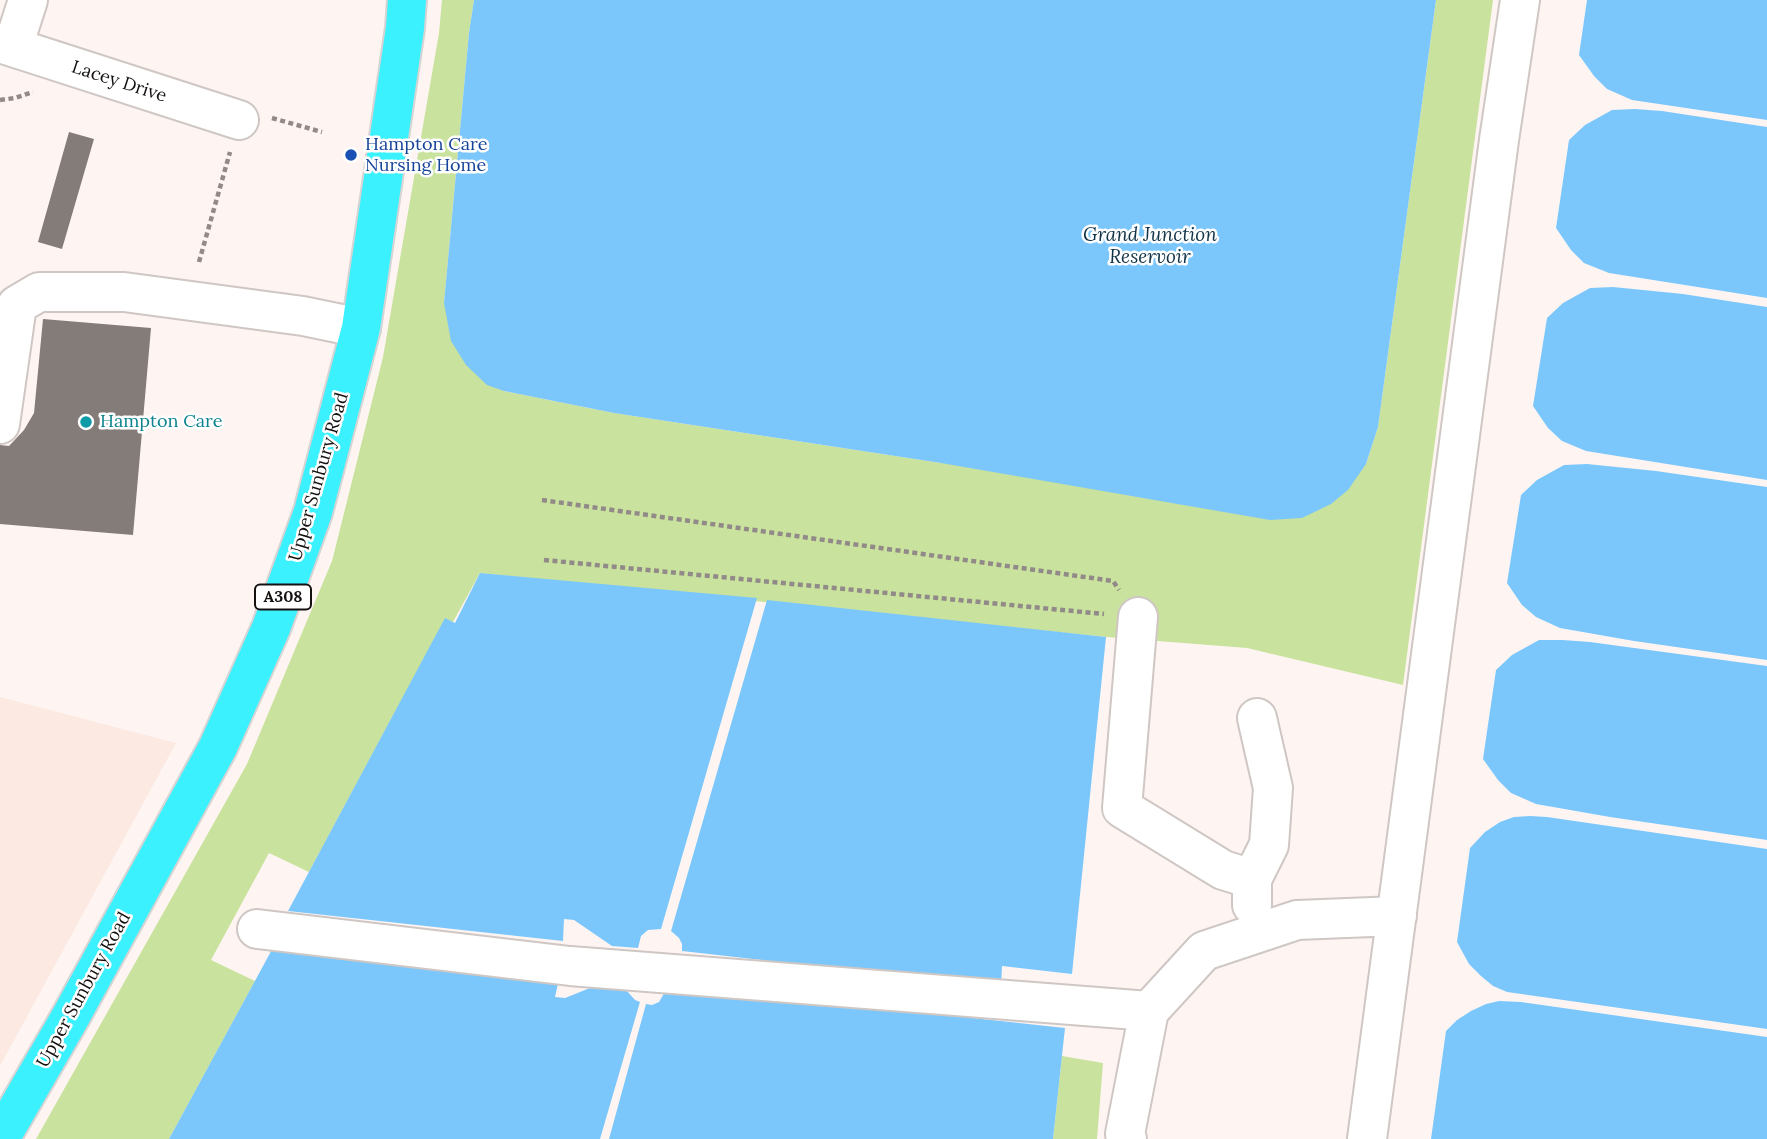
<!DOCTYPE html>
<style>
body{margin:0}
canvas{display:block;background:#fef5f2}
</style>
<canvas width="1767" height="1139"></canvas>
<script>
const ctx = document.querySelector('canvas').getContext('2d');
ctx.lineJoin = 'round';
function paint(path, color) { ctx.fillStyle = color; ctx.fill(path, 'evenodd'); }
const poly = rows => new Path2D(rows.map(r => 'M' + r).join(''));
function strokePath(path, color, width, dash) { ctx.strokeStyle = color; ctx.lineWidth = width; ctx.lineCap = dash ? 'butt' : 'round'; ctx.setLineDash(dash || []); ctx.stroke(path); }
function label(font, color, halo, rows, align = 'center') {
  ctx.font = font + ' Lora,serif'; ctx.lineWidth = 5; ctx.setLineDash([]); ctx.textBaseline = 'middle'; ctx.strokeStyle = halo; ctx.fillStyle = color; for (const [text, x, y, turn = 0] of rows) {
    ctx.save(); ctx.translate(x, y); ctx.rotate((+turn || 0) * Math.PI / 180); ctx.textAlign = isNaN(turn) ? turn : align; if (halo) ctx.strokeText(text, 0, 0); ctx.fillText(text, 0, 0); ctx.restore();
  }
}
paint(poly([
 [0,697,176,743,0,1066]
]), '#fce9e1');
paint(poly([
 [442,0,474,0,469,33,444,303,504,391,614,413,941,463,1366,464,1378,427,1436,0,1493,0,1403,685,1247,648,1106,637,480,573,453,622,445,619,309,872,269,853,211,960,255,981,169,1139,36,1139,247,764,332,561,383,357,439,33],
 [1062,1056,1103,1063,1097,1139,1053,1139]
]), '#c9e29d');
paint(poly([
 [474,0,1436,0,1378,427,1366,464,1348,490,1331,504,1302,518,1270,520,941,463,614,413,504,391,487,385,466,365,451,341,444,303,469,33],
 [1587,0,1767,0,1767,120,1632,100,1607,89,1594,76,1579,55],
 [1635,109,1662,111,1767,127,1767,298,1609,273,1584,263,1571,250,1556,228,1569,140,1585,125,1612,110],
 [1613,287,1683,294,1767,307,1767,480,1586,451,1562,441,1548,428,1533,406,1547,318,1563,303,1590,288],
 [1587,464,1656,471,1767,487,1767,660,1634,641,1560,628,1536,617,1522,605,1507,583,1521,495,1537,480,1564,465],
 [480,573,757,598,661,929,648,930,641,936,638,948,612,946,574,920,564,919,563,941,288,911,445,618,455,623],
 [767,600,1106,637,1072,974,1002,966,1001,987,682,951,682,944,679,938,671,931],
 [1539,640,1563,640,1590,642,1767,666,1767,840,1610,817,1536,804,1511,793,1498,780,1483,759,1496,670,1512,655],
 [1530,816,1547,817,1767,849,1767,1029,1507,992,1493,986,1481,976,1469,964,1457,942,1470,848,1485,832,1500,822,1514,817],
 [275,944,560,975,555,997,565,998,605,982,626,984,626,990,635,1000,640,1002,600,1139,169,1139],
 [669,985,1065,1028,1053,1139,609,1139,646,1004,652,1005,659,1002],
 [1499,1001,1521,1002,1767,1037,1767,1139,1431,1139,1446,1031,1457,1020,1471,1011,1486,1004]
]), '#7bc7fc');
paint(poly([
 [69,132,94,139,62,249,38,242],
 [43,319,151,328,133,535,0,524,0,445,9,446,24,430,34,413]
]), '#847c79');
const minor = poly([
 [0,43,239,120],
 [13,47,28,0],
 [0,424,17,305,39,292,124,292,303,316,361,328],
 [1138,617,1122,808,1223,870,1252,879],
 [1252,905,1252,879,1269,845,1273,788,1257,718],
 [257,929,570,966,1149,1011],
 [1127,1139,1125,1134,1149,1011,1204,951,1297,920,1397,916],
 [1367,1139,1499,140,1520,0]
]);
const highway = poly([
 [0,1139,71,1016,218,747,271,628,313,512,361,328,405,28,407,0]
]);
strokePath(minor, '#cfc7c3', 42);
strokePath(highway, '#d5d4d4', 42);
strokePath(poly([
 [0,100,15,98,33,92],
 [272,118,322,132],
 [199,262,230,152],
 [542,500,1113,581,1119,590],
 [544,560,1104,614]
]), '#918a88', 4.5, [5, 3.5]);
strokePath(minor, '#fff', 38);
strokePath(highway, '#3bf1fd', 38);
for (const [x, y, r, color] of [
 [351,155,7,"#1a4fb4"],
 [86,422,7,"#0f9aa8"]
]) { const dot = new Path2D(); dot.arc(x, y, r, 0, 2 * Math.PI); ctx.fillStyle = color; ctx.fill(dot); strokePath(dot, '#fff', 2.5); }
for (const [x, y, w] of [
 [283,597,56]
]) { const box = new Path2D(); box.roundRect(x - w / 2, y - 12.5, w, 25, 5); ctx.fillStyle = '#fff'; ctx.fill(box); strokePath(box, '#141110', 2); }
label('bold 16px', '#141110', null, [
 ["A308",283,597]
]);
label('18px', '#141110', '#fff', [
 ["Lacey Drive",119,82,18],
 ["Upper Sunbury Road",319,477,-74],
 ["Upper Sunbury Road",84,990,-61]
]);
label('18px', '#164399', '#fff', [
 ["Hampton Care",365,145],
 ["Nursing Home",365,166]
], 'left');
label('18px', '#0d838f', '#fff', [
 ["Hampton Care",100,422]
], 'left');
label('italic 19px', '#123449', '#fff', [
 ["Grand Junction",1150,236],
 ["Reservoir",1150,258]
]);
</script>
